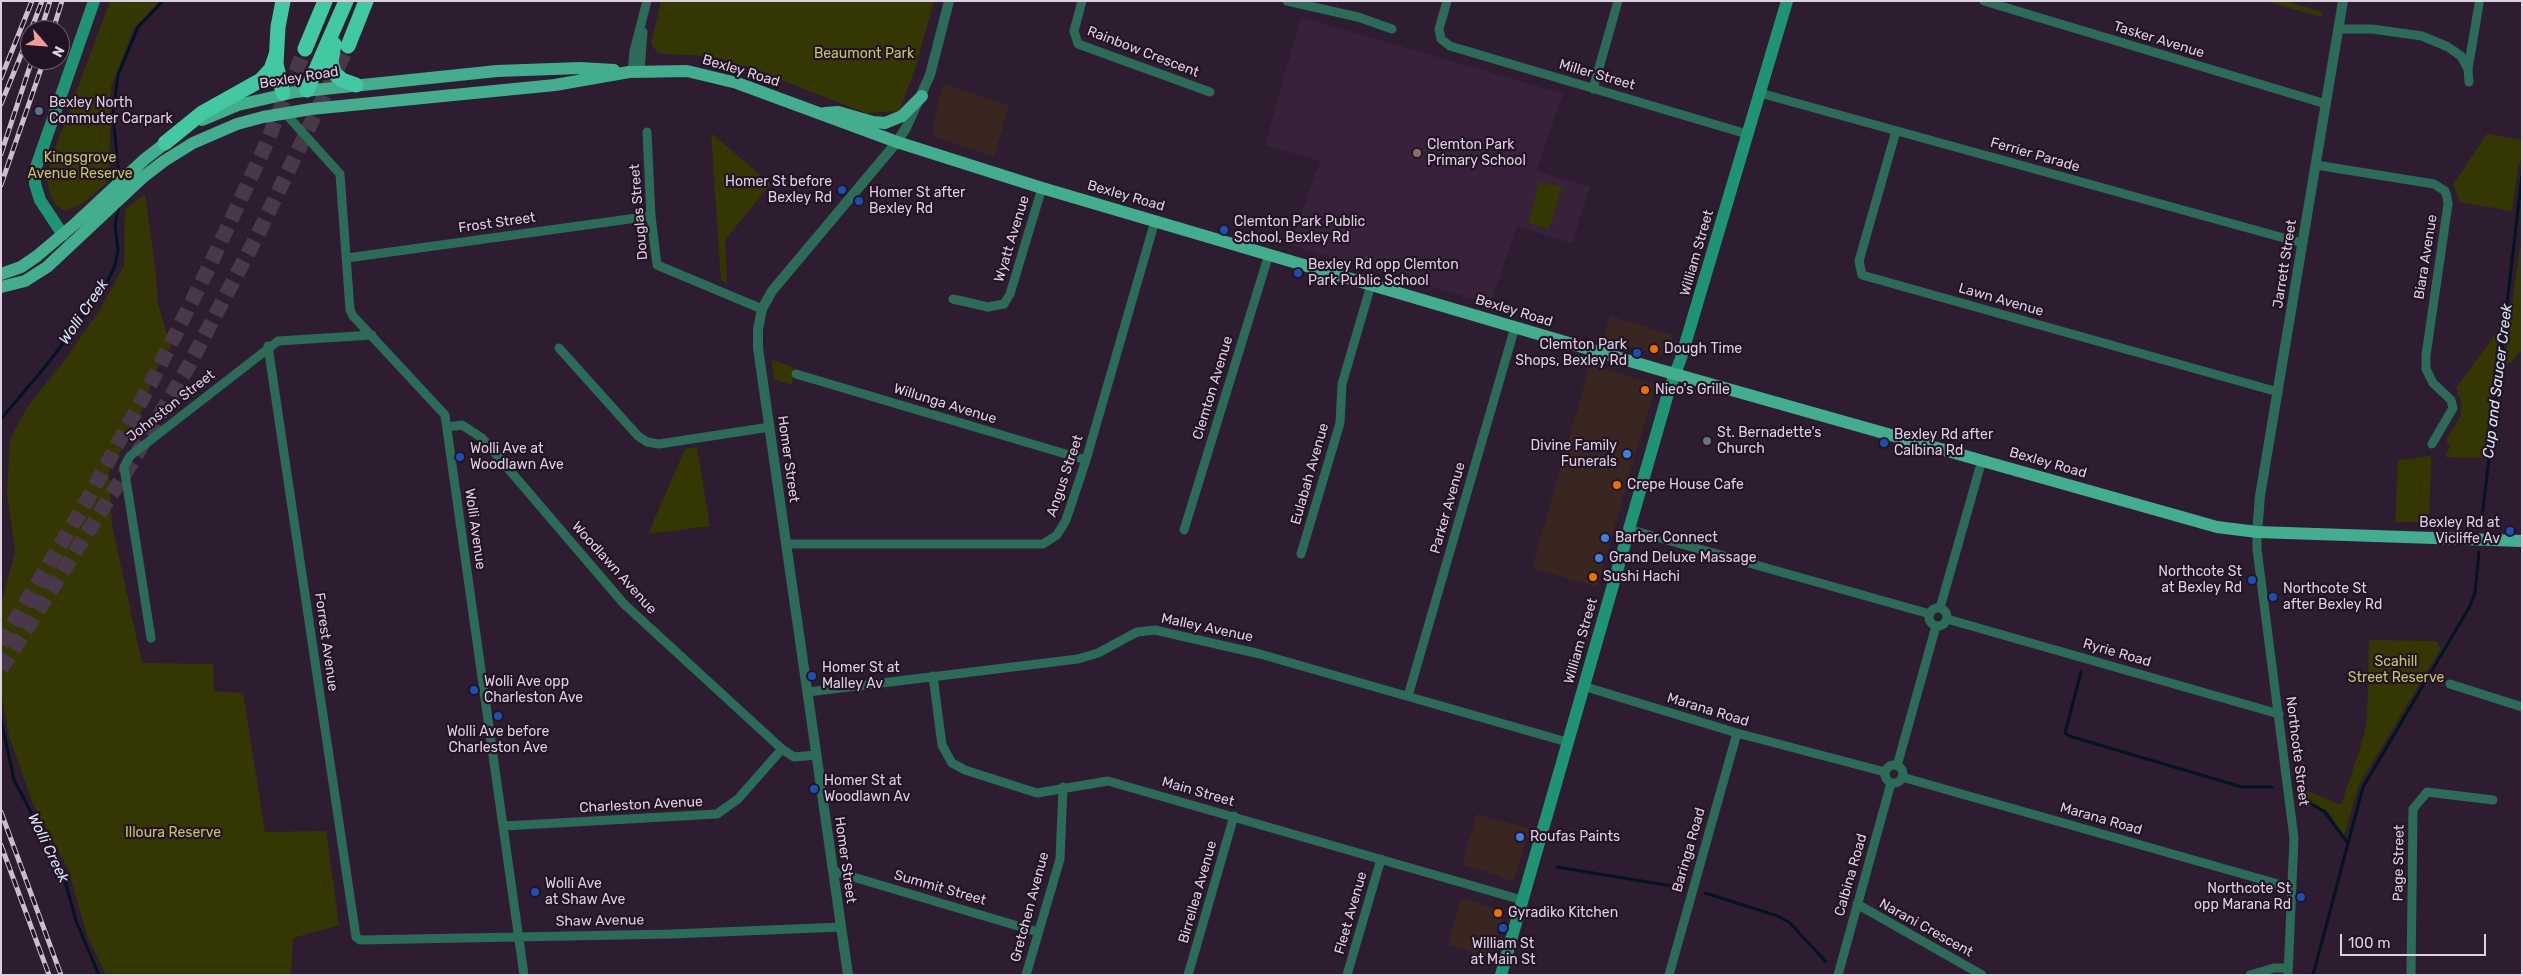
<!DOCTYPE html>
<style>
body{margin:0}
#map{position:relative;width:2523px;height:976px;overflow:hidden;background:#2e1d30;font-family:Rubik,sans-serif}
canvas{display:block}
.frame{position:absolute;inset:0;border:2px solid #dcd1de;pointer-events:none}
.north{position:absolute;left:20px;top:20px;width:50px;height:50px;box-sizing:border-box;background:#241326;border:1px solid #6e5f70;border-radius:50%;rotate:117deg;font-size:14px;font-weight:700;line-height:20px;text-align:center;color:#dcd1de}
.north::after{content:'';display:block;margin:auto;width:18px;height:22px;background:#f59c94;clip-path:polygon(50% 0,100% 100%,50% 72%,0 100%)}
.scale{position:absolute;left:2340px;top:934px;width:146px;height:22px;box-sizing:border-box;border:2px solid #dcd1de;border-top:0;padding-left:6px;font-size:15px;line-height:18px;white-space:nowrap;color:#dcd1de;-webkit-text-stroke:4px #241326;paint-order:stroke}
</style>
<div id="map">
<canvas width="2523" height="976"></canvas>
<div class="frame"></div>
<div class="north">N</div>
<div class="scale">100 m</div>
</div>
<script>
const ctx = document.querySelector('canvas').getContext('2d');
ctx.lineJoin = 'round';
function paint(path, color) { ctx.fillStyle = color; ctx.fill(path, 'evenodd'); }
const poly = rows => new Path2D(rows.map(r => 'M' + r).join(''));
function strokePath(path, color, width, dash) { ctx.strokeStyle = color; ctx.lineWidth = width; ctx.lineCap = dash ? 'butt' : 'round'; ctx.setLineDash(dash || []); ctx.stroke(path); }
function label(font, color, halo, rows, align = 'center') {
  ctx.font = font + ' Rubik,sans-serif'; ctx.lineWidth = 4.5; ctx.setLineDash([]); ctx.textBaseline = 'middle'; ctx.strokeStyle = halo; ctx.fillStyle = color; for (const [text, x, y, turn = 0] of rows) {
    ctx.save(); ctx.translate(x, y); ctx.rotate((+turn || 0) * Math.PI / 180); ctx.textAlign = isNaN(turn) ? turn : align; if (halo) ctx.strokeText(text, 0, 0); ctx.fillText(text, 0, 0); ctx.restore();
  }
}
paint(poly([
 [943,84,1009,105,994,157,937,138,933,135,932,129],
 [1610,316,1673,335,1668,351,1660,355,1603,338],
 [1590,365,1653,383,1655,387,1597,587,1532,568],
 [1477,814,1530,829,1514,879,1510,881,1501,878,1501,876,1462,865],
 [1461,898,1502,910,1504,913,1491,957,1448,945]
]), '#392621');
paint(poly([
 [1301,17,1563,94,1536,171,1590,187,1572,243,1517,226,1490,304,1291,245,1320,161,1265,145]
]), '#38223b');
paint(poly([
 [110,1,160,1,134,28,111,87,109,180,84,203,65,211,56,205,50,194,48,185,50,162],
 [661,1,934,1,915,69,899,111,866,113,750,68,707,56,664,54,657,52,651,44],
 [2265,1,2286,1,2322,12,2321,17],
 [711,133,771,184,725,240,727,283,721,280],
 [2487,134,2522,140,2522,158,2518,167,2512,211,2460,202,2453,185],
 [1540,181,1562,187,1549,229,1528,223],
 [145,194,156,274,158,304,171,347,157,369,138,421,109,471,112,525,142,663,213,664,214,691,243,693,265,832,326,831,339,925,293,938,291,975,106,975,87,935,68,869,33,804,9,736,1,694,1,604,15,552,7,492,10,439,28,406,64,361,99,311,124,266,125,210],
 [2520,247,2522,249,2522,348,2512,362,2504,363],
 [2498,331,2484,458,2445,457,2450,447,2446,440,2461,415,2461,402,2456,388],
 [772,360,793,367,792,385,774,379],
 [697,447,710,526,648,534,685,449],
 [2431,456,2429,522,2395,522,2398,460],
 [2369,640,2436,641,2441,648,2359,785,2344,836,2328,812,2304,799,2303,789,2341,805,2364,736,2367,719]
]), '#353702');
strokePath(poly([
 [119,177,113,115,118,75,138,27,163,1],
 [1,419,49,362,104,288,114,268,118,251,115,224,119,206],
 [2481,527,2522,175],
 [2081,672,2065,733,2069,736,2242,787,2272,787],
 [1,720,14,780,63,873,76,921,99,975],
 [2304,800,2324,811,2347,842],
 [1557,867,1672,886],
 [1705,893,1778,916,1790,923,1826,962],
 [2313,975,2363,787,2469,608,2475,593,2479,552]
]), '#001421', 3);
strokePath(poly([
 [1,644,85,504,151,383,210,265,264,149,305,49],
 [1,669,132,462,187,369,258,234,348,46]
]), '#48384a', 15, [15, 8]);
strokePath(poly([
 [1082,1,1074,31,1078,44,1210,92],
 [1287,1,1358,17,1392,29],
 [1447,1,1439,29,1441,39,1450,46,1747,134],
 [1984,1,2326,104],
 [2338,29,2372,29,2422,36,2448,47,2461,56,2468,69,2469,82],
 [2468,69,2479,4],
 [640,71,643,32],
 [632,72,634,51,647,1],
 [1593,89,1618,1],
 [1760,93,2302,243],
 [285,113,340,174,350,310,353,316,445,415,524,975],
 [1896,131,1859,261,1862,275,2278,392],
 [647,132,651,216,657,265,762,309],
 [2316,165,2434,184,2445,191,2447,197,2448,204,2426,355,2426,369,2433,383,2451,400,2453,408,2432,444],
 [347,258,651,216],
 [953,299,988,307,1004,304,1010,294,1042,188],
 [268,346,356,937,360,940,672,934,841,927],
 [559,348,638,436,647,442,659,444,770,427],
 [796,374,1086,460],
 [447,427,462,425,482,438,624,604,782,749,794,757,816,755],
 [1628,529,1930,614],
 [1184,530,1269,254],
 [2257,532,2257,549,2294,838,2288,975],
 [787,544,1043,544,1057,535,1066,520,1086,460,1155,221],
 [1301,554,1340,423,1342,384,1371,285],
 '1929 617a9 9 0 1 1 18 0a9 9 0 1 1-18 0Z',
 [1940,608,1982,460],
 [1947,619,2279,714],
 [151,638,124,467,130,456,278,341,372,335],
 [933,676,942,745,952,763,965,770,1037,793,1108,781,1522,900],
 [2450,684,2522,707],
 [1583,686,1737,733,1885,772],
 [808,692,1078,659,1098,653,1137,632,1155,630,1260,654,1567,742],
 [1408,696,1515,327],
 '1885 774a9 9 0 1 1 18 0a9 9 0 1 1-18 0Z',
 [1897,766,1936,626],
 [1902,777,2292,888],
 [504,826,717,814,738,799,782,749],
 [833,871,1038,932],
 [1857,904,1982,975],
 [1026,975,1060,859,1063,787],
 [1188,975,1234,816],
 [1347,975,1381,859],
 [1669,975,1737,733],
 [1838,975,1891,783],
 [2250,975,2274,968,2287,968],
 [2411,975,2413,809,2427,792,2493,800]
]), '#2c6b57', 9);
strokePath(poly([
 [2257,532,2260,496,2343,1],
 [848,975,758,348,758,329,762,309,772,291,897,142,906,128,930,75,949,1]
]), '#2c6b57', 10);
strokePath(poly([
 [63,235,40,200,35,184,35,170,94,1],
 [1501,975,1669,390,1681,358,1787,1]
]), '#1f9474', 12);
strokePath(poly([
 [825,113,838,112,873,122,885,123,902,116,922,96],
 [202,120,238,105,295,92,497,71,580,68,614,70],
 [1,274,21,267,37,256,76,223,145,159,172,138],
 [1,287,25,281,47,267,142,178,164,161,193,143,237,124,263,117,311,109,555,85,629,72,687,71,737,83,897,142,1042,188,1657,369,2217,527,2257,532,2522,541]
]), '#42ae8d', 12);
strokePath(poly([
 [334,44,331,62,334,73,342,80,356,85],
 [348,46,366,1],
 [305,49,325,1],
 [307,90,346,1],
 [283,93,276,64,278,27,283,1],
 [165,143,202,113,261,80,271,69,276,55]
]), '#42c9a2', 15);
const rail = poly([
 [31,30,42,1],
 [41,30,50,1],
 [53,30,62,1],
 [1,78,32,1],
 [1,104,30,33],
 [1,154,32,60],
 [1,185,44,60],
 [1,812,61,975],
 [1,845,49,975]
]);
strokePath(rail, '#cabecc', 5);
strokePath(rail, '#241326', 3, [9]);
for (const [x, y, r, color] of [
 [39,111,5,"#5c6f8a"],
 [1417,153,5,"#8d6e63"],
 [842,190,5,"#1a4fb4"],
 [859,201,5,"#1a4fb4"],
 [1224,230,5,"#1a4fb4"],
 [1298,273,5,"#1a4fb4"],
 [1654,349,5,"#e8710a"],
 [1637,353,5,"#1a4fb4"],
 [1645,390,5,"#e8710a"],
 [1707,441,5,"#6b7280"],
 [1884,443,5,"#1a4fb4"],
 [1627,454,5,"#3f7fe0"],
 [460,457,5,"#1a4fb4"],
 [1617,485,5,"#e8710a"],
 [2510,531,5,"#1a4fb4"],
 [1605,538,5,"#3f7fe0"],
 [1599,558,5,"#3f7fe0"],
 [1593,577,5,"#e8710a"],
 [2252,580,5,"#1a4fb4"],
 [2273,597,5,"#1a4fb4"],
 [812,676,5,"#1a4fb4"],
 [474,690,5,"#1a4fb4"],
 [498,716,5,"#1a4fb4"],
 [814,789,5,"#1a4fb4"],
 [1520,837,5,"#3f7fe0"],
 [535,892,5,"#1a4fb4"],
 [2301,897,5,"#1a4fb4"],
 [1498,913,5,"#e8710a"],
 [1503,928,5,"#1a4fb4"]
]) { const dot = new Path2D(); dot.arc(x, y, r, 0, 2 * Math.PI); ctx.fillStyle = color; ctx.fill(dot); strokePath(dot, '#241326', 2); }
label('14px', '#dcd1de', '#241326', [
 ["Tasker Avenue",2159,40,17],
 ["Rainbow Crescent",1143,52,21],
 ["Bexley Road",741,71,17],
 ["Miller Street",1597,75,16],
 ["Bexley Road",299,78,-9],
 ["Ferrier Parade",2035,155,16],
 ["Bexley Road",1126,196,16],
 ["Douglas Street",639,212,-95],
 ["Frost Street",497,223,-8],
 ["Wyatt Avenue",1012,239,-73],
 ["William Street",1697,253,-74],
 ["Biara Avenue",2426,257,-81],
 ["Jarrett Street",2285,264,-81],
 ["Lawn Avenue",2001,300,16],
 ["Bexley Road",1514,311,17],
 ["Clemton Avenue",1213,388,-73],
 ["Willunga Avenue",945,404,17],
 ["Johnston Street",171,406,-38],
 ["Homer Street",788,459,82],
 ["Bexley Road",2048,463,16],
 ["Eulabah Avenue",1310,474,-74],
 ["Angus Street",1065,476,-71],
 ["Parker Avenue",1448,508,-74],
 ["Wolli Avenue",475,529,82],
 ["Woodlawn Avenue",614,568,48],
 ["Malley Avenue",1207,628,12],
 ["William Street",1581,641,-74],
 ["Forrest Avenue",326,642,82],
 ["Ryrie Road",2117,653,16],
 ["Marana Road",1708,710,17],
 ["Northcote Street",2297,751,83],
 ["Main Street",1198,792,16],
 ["Charleston Avenue",641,805,-3],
 ["Marana Road",2101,819,16],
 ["Baringa Road",1689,850,-74],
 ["Homer Street",845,860,82],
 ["Page Street",2399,863,-89],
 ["Calbina Road",1851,875,-74],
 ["Summit Street",940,888,16],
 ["Birrellea Avenue",1198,892,-74],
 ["Gretchen Avenue",1030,907,-75],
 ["Fleet Avenue",1351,913,-74],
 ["Shaw Avenue",600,921,-1],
 ["Narani Crescent",1926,928,29]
]);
label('14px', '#c2c85b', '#241326', [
 ["Beaumont Park",864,54],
 ["Kingsgrove",80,158],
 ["Avenue Reserve",80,174],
 ["Scahill",2396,662],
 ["Street Reserve",2396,678],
 ["Illoura Reserve",173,833]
]);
label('14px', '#dcd1de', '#241326', [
 ["Bexley North",49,103],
 ["Commuter Carpark",49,119],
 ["Clemton Park",1427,145],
 ["Primary School",1427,161],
 ["Homer St before",832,182,"right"],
 ["Bexley Rd",832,198,"right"],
 ["Homer St after",869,193],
 ["Bexley Rd",869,209],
 ["Clemton Park Public",1234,222],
 ["School, Bexley Rd",1234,238],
 ["Bexley Rd opp Clemton",1308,265],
 ["Park Public School",1308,281],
 ["Clemton Park",1627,345,"right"],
 ["Shops, Bexley Rd",1627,361,"right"],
 ["Dough Time",1664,349],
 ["Nieo's Grille",1655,390],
 ["St. Bernadette's",1717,433],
 ["Church",1717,449],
 ["Bexley Rd after",1894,435],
 ["Calbina Rd",1894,451],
 ["Divine Family",1617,446,"right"],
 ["Funerals",1617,462,"right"],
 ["Wolli Ave at",470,449],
 ["Woodlawn Ave",470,465],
 ["Crepe House Cafe",1627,485],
 ["Bexley Rd at",2500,523,"right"],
 ["Vicliffe Av",2500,539,"right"],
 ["Barber Connect",1615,538],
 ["Grand Deluxe Massage",1609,558],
 ["Northcote St",2242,572,"right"],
 ["at Bexley Rd",2242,588,"right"],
 ["Sushi Hachi",1603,577],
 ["Northcote St",2283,589],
 ["after Bexley Rd",2283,605],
 ["Homer St at",822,668],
 ["Malley Av",822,684],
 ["Wolli Ave opp",484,682],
 ["Charleston Ave",484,698],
 ["Wolli Ave before",498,732,"center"],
 ["Charleston Ave",498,748,"center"],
 ["Homer St at",824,781],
 ["Woodlawn Av",824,797],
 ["Roufas Paints",1530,837],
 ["Wolli Ave",545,884],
 ["at Shaw Ave",545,900],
 ["Northcote St",2291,889,"right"],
 ["opp Marana Rd",2291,905,"right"],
 ["Gyradiko Kitchen",1508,913],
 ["William St",1503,944,"center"],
 ["at Main St",1503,960,"center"]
], 'left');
label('italic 15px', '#d3e7f2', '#241326', [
 ["Wolli Creek",84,312,-56],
 ["Cup and Saucer Creek",2498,381,-83],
 ["Wolli Creek",48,848,64]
]);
</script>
